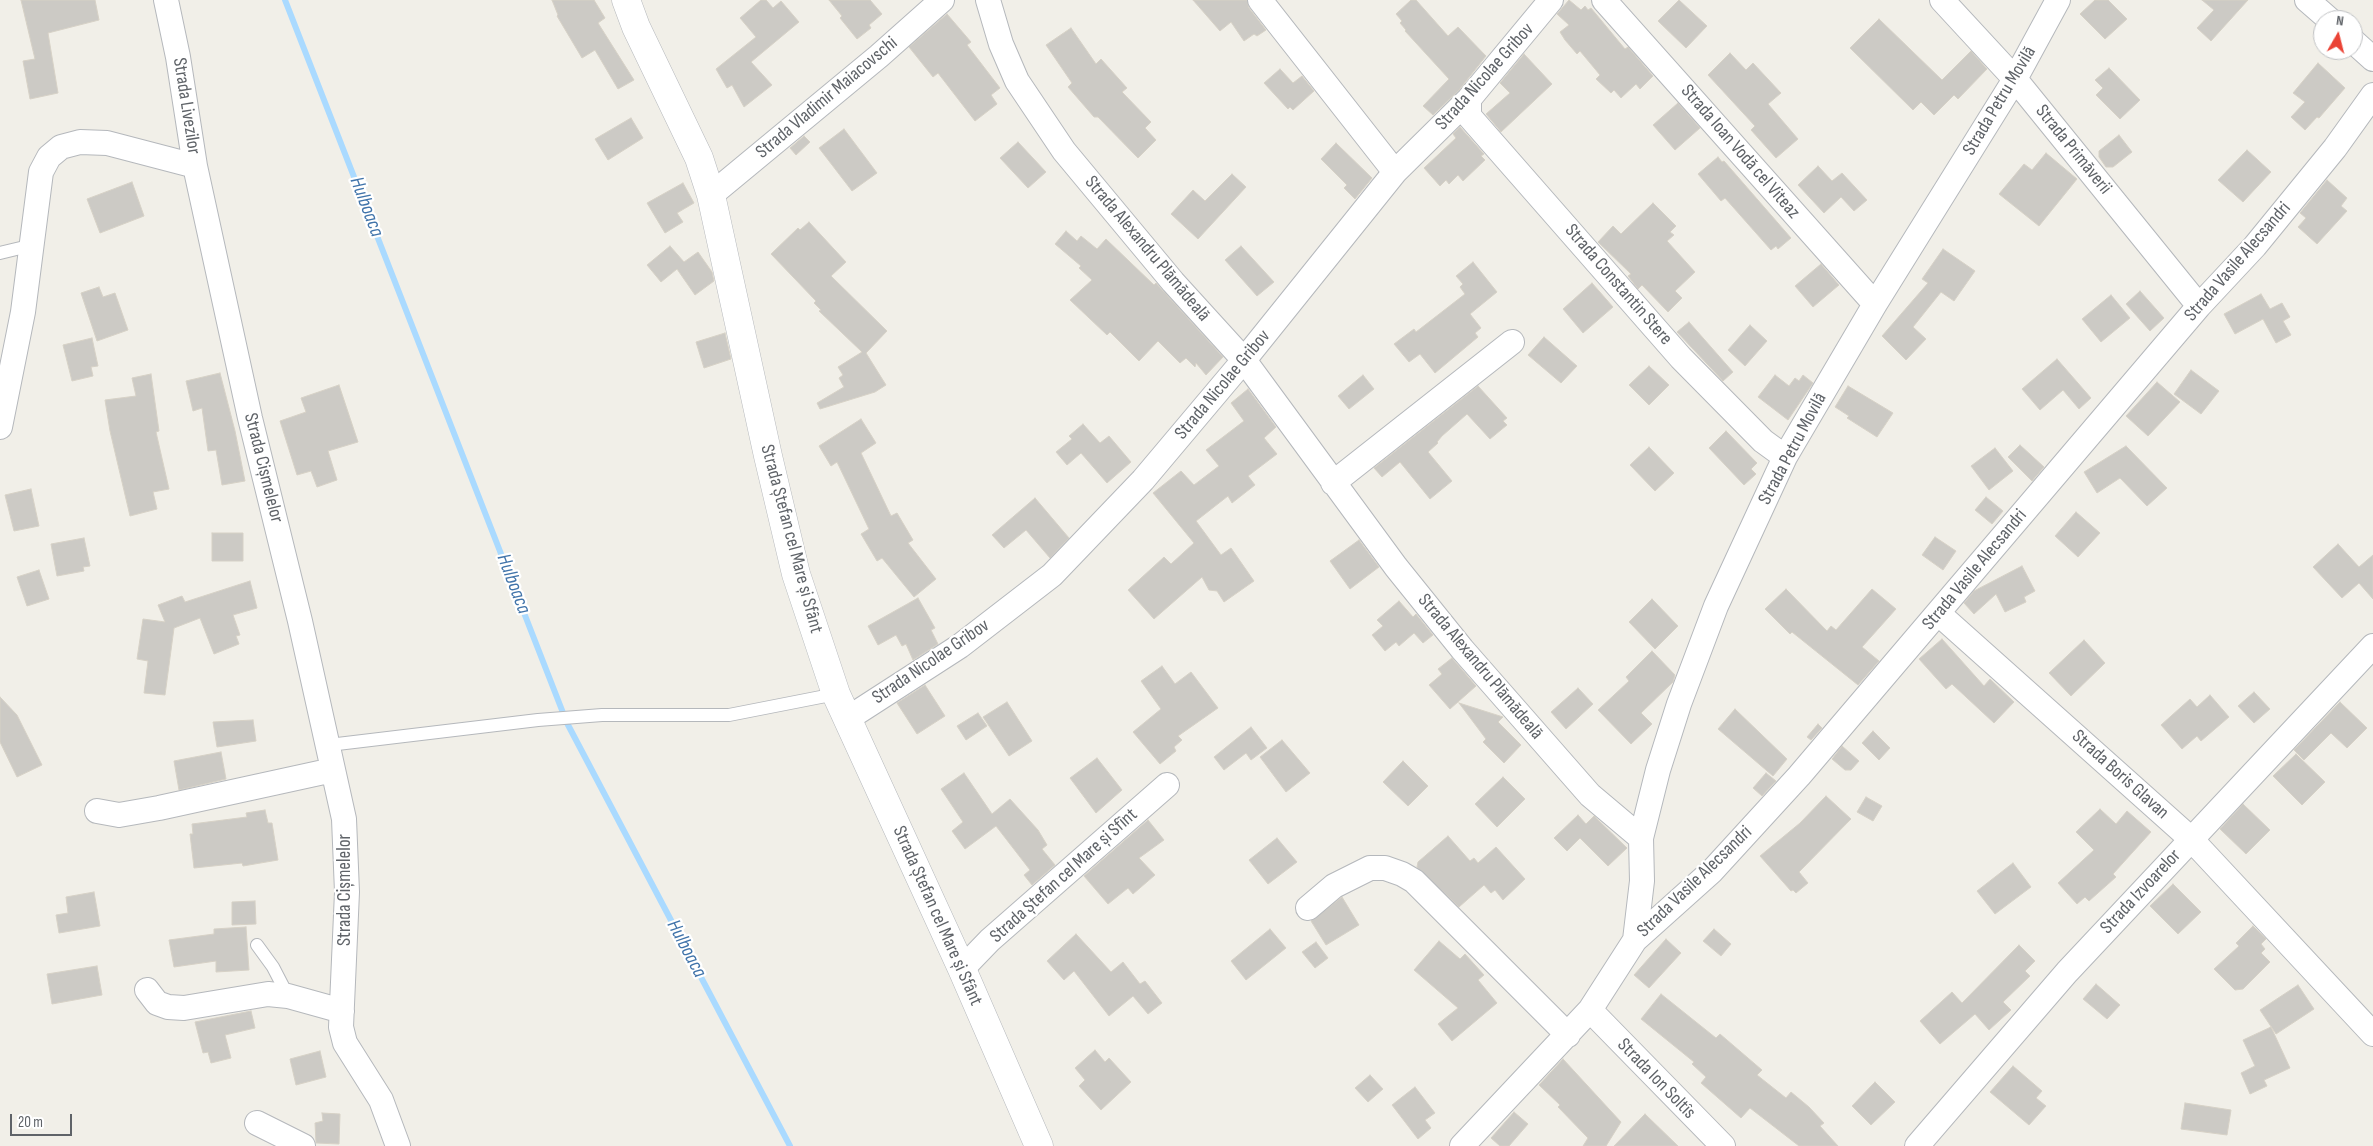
<!DOCTYPE html>
<meta charset="utf-8">
<style>
body{margin:0}
#map{position:relative;width:2373px;height:1146px;overflow:hidden;background:#f1efe8;font-family:"Sofia Sans Condensed",sans-serif}
canvas{display:block}
.north{position:absolute;left:2313px;top:10px;width:50px;height:50px;box-sizing:border-box;background:#fff;border:1px solid #bfc1c3;border-radius:50%;rotate:8deg;font-size:14px;font-weight:700;line-height:20px;text-align:center;color:#5f6368}
.north::after{content:'';display:block;margin:auto;width:18px;height:22px;background:#ea4335;clip-path:polygon(50% 0,100% 100%,50% 72%,0 100%)}
.scale{position:absolute;left:10px;top:1114px;width:62px;height:22px;box-sizing:border-box;border:2px solid #5f6368;border-top:0;padding-left:6px;font-size:15px;line-height:18px;white-space:nowrap;color:#5f6368;-webkit-text-stroke:4px #fff;paint-order:stroke}
</style>
<div id="map">
<canvas width="2373" height="1146"></canvas>
<div class="north">N</div>
<div class="scale">20 m</div>
</div>
<script>
const ctx = document.querySelector('canvas').getContext('2d');
ctx.lineJoin = 'round';
const poly = rows => new Path2D(rows.map(r => 'M' + r).join(''));
function strokePath(path, color, width, dash) { ctx.strokeStyle = color; ctx.lineWidth = width; ctx.lineCap = dash ? 'butt' : 'round'; ctx.setLineDash(dash || []); ctx.stroke(path); }
function paint(path, color) { ctx.fillStyle = color; ctx.fill(path, 'evenodd'); }
function label(font, color, halo, rows, align = 'center') {
  ctx.font = font + ' "Sofia Sans Condensed",sans-serif'; ctx.lineWidth = 4.5; ctx.setLineDash([]); ctx.textBaseline = 'middle'; ctx.strokeStyle = halo; ctx.fillStyle = color; for (const [text, x, y, turn = 0] of rows) {
    ctx.save(); ctx.translate(x, y); ctx.rotate((+turn || 0) * Math.PI / 180); ctx.textAlign = isNaN(turn) ? turn : align; if (halo) ctx.strokeText(text, 0, 0); ctx.fillText(text, 0, 0); ctx.restore();
  }
}
strokePath(poly([
 [285,0,567,723,790,1146]
]), '#aadaff', 6);
const building = poly([
 [21,0,95,0,99,20,48,33,58,93,30,99,23,61,35,59,21,0],
 [552,0,594,0,605,18,598,23,634,80,618,89,595,50,582,58,557,16,558,15,552,0],
 [761,0,766,0,773,8,781,1,799,22,751,62,772,85,744,107,732,85,727,88,716,69,756,37,740,18,761,0],
 [829,0,870,0,882,14,869,25,871,28,857,39,840,18,842,16,829,0],
 [1193,0,1247,0,1249,8,1266,30,1257,36,1254,34,1244,41,1231,22,1220,31,1193,0],
 [1411,0,1416,0,1448,36,1458,27,1486,56,1459,90,1433,115,1423,106,1449,79,1405,31,1406,30,1400,23,1402,21,1396,14,1411,0],
 [1569,0,1581,10,1585,6,1588,10,1591,8,1625,49,1628,47,1653,76,1640,89,1636,84,1621,98,1614,90,1611,93,1596,79,1600,75,1580,51,1577,54,1565,40,1560,32,1569,25,1557,14,1569,0],
 [1679,0,1707,26,1686,48,1658,21,1679,0],
 [2095,0,2108,0,2127,19,2105,39,2080,14,2095,0],
 [2202,0,2248,0,2211,41,2197,28,2214,10,2202,0],
 [947,14,971,42,967,45,1000,88,991,95,997,104,975,121,938,73,933,77,909,47,947,14],
 [1879,19,1942,80,1971,51,1987,69,1958,99,1954,95,1934,115,1921,102,1913,110,1850,48,1879,19],
 [1071,28,1096,64,1101,59,1127,88,1122,92,1151,122,1145,128,1156,140,1138,158,1098,117,1094,117,1068,87,1072,83,1046,45,1071,28],
 [1730,53,1746,70,1753,63,1781,93,1768,104,1798,139,1776,158,1751,130,1755,126,1708,75,1730,53],
 [1524,54,1552,84,1501,132,1486,114,1510,93,1500,83,1524,54],
 [2318,63,2345,88,2319,118,2317,117,2305,130,2291,117,2305,102,2293,93,2318,63],
 [2109,68,2140,100,2120,119,2096,95,2103,88,2095,80,2109,68],
 [1280,69,1293,83,1302,76,1314,91,1293,110,1290,107,1288,109,1264,83,1280,69],
 [1678,103,1700,128,1675,150,1653,125,1678,103],
 [631,118,643,138,608,160,595,139,631,118],
 [1460,127,1484,154,1481,156,1485,160,1463,181,1458,175,1449,184,1446,180,1440,186,1424,168,1456,138,1453,134,1460,127],
 [844,129,877,173,852,191,819,148,844,129],
 [2119,135,2132,152,2113,167,2106,167,2099,157,2099,151,2119,135],
 [804,136,810,142,796,155,790,148,804,136],
 [1018,142,1046,172,1028,188,1000,158,1018,142],
 [1336,143,1372,178,1355,199,1344,188,1347,185,1321,159,1336,143],
 [2247,150,2271,172,2243,202,2218,180,2247,150],
 [2046,153,2077,179,2039,226,1999,194,2024,164,2032,170,2046,153],
 [1718,157,1722,162,1724,161,1791,238,1778,249,1776,246,1771,250,1725,198,1721,201,1698,174,1718,157],
 [1818,166,1832,181,1842,173,1867,200,1854,211,1841,197,1824,213,1798,185,1818,166],
 [1232,174,1246,187,1198,239,1171,214,1193,190,1205,201,1232,174],
 [2327,180,2347,198,2341,206,2347,211,2317,244,2298,227,2306,218,2300,213,2327,180],
 [132,182,144,216,100,233,87,199,132,182],
 [683,183,694,203,677,213,683,222,665,233,647,203,683,183],
 [1653,203,1676,226,1670,232,1674,235,1667,241,1695,272,1675,291,1682,298,1668,312,1642,285,1638,289,1628,276,1631,274,1598,242,1613,226,1621,234,1653,203],
 [809,222,846,262,831,276,887,331,866,353,886,385,875,392,820,409,817,403,844,387,839,378,843,375,838,367,862,352,819,311,821,310,814,303,816,301,771,254,798,228,800,230,809,222],
 [1066,231,1077,241,1081,236,1097,249,1106,239,1154,285,1156,283,1223,357,1206,375,1196,363,1195,367,1186,358,1180,363,1158,341,1139,361,1110,332,1107,335,1070,300,1092,280,1079,268,1081,266,1055,244,1066,231],
 [670,246,684,262,698,252,712,272,714,281,695,295,677,269,661,282,647,265,670,246],
 [1241,246,1274,282,1257,296,1225,260,1241,246],
 [1943,249,1975,271,1954,301,1941,292,1913,327,1926,339,1906,360,1882,336,1928,283,1922,279,1943,249],
 [1473,262,1497,292,1470,314,1481,328,1475,333,1478,337,1435,373,1420,354,1409,362,1394,344,1414,329,1416,332,1465,294,1460,287,1463,284,1456,276,1473,262],
 [1821,264,1839,285,1813,307,1795,286,1821,264],
 [1592,283,1613,307,1583,333,1563,309,1592,283],
 [99,287,103,297,115,293,128,330,97,341,81,293,99,287],
 [2140,291,2164,318,2150,331,2126,304,2140,291],
 [2261,294,2270,309,2282,303,2290,317,2283,321,2291,335,2276,343,2263,319,2235,334,2224,314,2261,294],
 [2111,295,2130,318,2101,342,2082,319,2111,295],
 [1689,322,1733,372,1723,381,1677,332,1689,322],
 [1750,325,1767,341,1745,366,1728,350,1750,325],
 [725,333,731,359,704,368,696,342,725,333],
 [1544,337,1577,366,1561,383,1528,355,1544,337],
 [92,338,98,366,91,367,93,376,72,381,63,345,92,338],
 [2057,359,2091,398,2079,409,2063,390,2040,410,2022,389,2057,359],
 [1649,366,1669,385,1649,405,1629,385,1649,366],
 [2191,370,2219,391,2201,414,2174,394,2191,370],
 [220,373,235,431,245,481,222,485,216,450,208,451,202,408,193,411,186,381,220,373],
 [151,374,159,431,156,432,169,489,153,492,157,509,130,516,110,431,105,400,136,396,132,378,151,374],
 [1363,375,1374,389,1349,409,1338,396,1363,375],
 [1775,375,1789,386,1795,378,1799,381,1803,375,1813,383,1788,420,1758,397,1775,375],
 [2157,382,2180,402,2148,436,2126,416,2157,382],
 [339,385,358,442,328,451,337,480,317,487,311,471,297,475,280,421,306,412,301,398,339,385],
 [1478,386,1507,418,1503,421,1507,425,1490,439,1467,414,1442,436,1437,442,1438,443,1428,452,1452,481,1430,499,1400,462,1382,477,1374,468,1478,386],
 [1848,386,1893,413,1877,437,1847,418,1849,416,1835,407,1848,386],
 [1248,389,1276,427,1264,438,1277,454,1248,476,1255,485,1232,503,1228,496,1196,521,1221,555,1231,548,1254,581,1224,602,1217,591,1209,590,1202,577,1154,619,1128,590,1164,557,1171,564,1194,543,1153,493,1181,471,1194,485,1219,466,1206,450,1244,421,1231,403,1248,389],
 [861,419,876,443,861,453,891,516,897,513,913,540,908,543,936,579,914,597,882,558,877,561,861,534,869,529,837,462,831,466,819,446,861,419],
 [1083,424,1100,443,1109,436,1131,462,1107,483,1081,453,1067,465,1056,452,1072,439,1069,436,1083,424],
 [1726,431,1757,463,1751,469,1756,474,1744,485,1709,448,1726,431],
 [2020,445,2044,467,2032,481,2008,457,2020,445],
 [2126,446,2167,488,2147,506,2120,478,2097,493,2084,472,2126,446],
 [1649,447,1674,473,1655,491,1630,465,1649,447],
 [1995,448,2013,471,1989,490,1971,466,1995,448],
 [31,489,39,526,14,531,5,495,31,489],
 [1986,497,2003,511,1992,524,1975,510,1986,497],
 [1035,498,1069,538,1050,558,1026,530,1004,548,992,535,1035,498],
 [2076,512,2100,533,2078,557,2055,536,2076,512],
 [212,533,243,533,243,561,212,561,212,533],
 [1935,537,1956,551,1943,570,1922,555,1935,537],
 [84,538,90,566,83,567,84,571,57,576,51,544,84,538],
 [1359,540,1379,567,1350,589,1330,561,1359,540],
 [2338,544,2359,567,2373,555,2373,599,2359,583,2342,598,2313,567,2338,544],
 [2022,566,2035,591,2024,597,2026,602,2005,612,1996,594,1974,614,1964,603,1974,591,2022,566],
 [39,570,49,599,27,606,17,577,39,570],
 [250,581,257,608,233,615,240,635,236,636,239,644,214,654,200,618,174,628,165,695,144,693,148,661,137,659,143,619,165,622,158,605,182,596,185,602,250,581],
 [1786,589,1827,631,1831,626,1836,630,1872,589,1896,609,1862,647,1879,661,1858,685,1792,632,1790,634,1765,609,1786,589],
 [918,598,935,628,931,630,938,644,913,660,906,644,902,646,896,635,878,645,868,626,918,598],
 [1652,599,1678,626,1655,649,1629,622,1652,599],
 [1399,601,1413,617,1416,614,1433,635,1423,643,1414,633,1399,646,1396,642,1385,651,1372,635,1383,626,1377,620,1399,601],
 [1942,639,1984,686,1990,679,2014,702,1994,723,1952,684,1946,689,1919,659,1942,639],
 [2084,640,2105,663,2071,696,2049,673,2084,640],
 [1652,651,1675,675,1673,682,1641,713,1652,724,1631,744,1598,710,1629,681,1626,677,1652,651],
 [1452,658,1476,686,1450,709,1429,685,1442,674,1438,669,1452,658],
 [1162,666,1175,684,1191,672,1218,708,1178,736,1182,740,1174,747,1176,751,1160,764,1133,732,1161,709,1141,681,1162,666],
 [925,685,945,716,917,734,897,703,925,685],
 [1578,688,1593,704,1566,729,1551,712,1578,688],
 [2254,692,2270,709,2254,723,2238,706,2254,692],
 [2210,695,2229,717,2201,741,2197,736,2182,749,2161,725,2190,699,2197,707,2210,695],
 [0,697,17,715,42,765,17,777,0,742,0,697],
 [1007,702,1032,741,1009,756,983,717,1007,702],
 [2340,702,2367,728,2347,748,2331,733,2304,760,2294,750,2340,702],
 [1459,703,1503,717,1498,722,1521,745,1504,763,1483,742,1486,739,1459,703],
 [1735,709,1787,759,1773,776,1718,729,1735,709],
 [978,713,987,726,966,740,957,726,978,713],
 [253,720,256,741,217,747,213,722,253,720],
 [1818,724,1822,728,1811,740,1807,737,1818,724],
 [1251,727,1267,748,1251,760,1246,753,1224,770,1214,757,1251,727],
 [1873,731,1890,748,1879,760,1862,743,1873,731],
 [1282,740,1310,773,1286,792,1260,757,1282,740],
 [1842,746,1859,761,1851,770,1845,770,1832,759,1842,746],
 [221,752,226,779,179,790,174,761,221,752],
 [2296,754,2325,782,2302,805,2273,776,2296,754],
 [1097,758,1122,790,1096,813,1070,778,1097,758],
 [1403,761,1428,786,1408,806,1383,782,1403,761],
 [964,773,992,814,1010,799,1038,830,1047,845,1042,849,1055,865,1032,885,1024,875,1030,870,996,826,965,849,952,831,963,822,941,789,964,773],
 [1766,773,1776,781,1762,796,1753,788,1766,773],
 [1503,777,1525,799,1497,827,1475,804,1503,777],
 [1826,796,1851,819,1799,872,1808,883,1796,893,1793,890,1791,891,1760,856,1800,823,1826,796],
 [1866,797,1882,806,1873,821,1857,812,1866,797],
 [2243,804,2270,830,2246,854,2220,829,2243,804],
 [2100,809,2116,824,2127,811,2151,832,2113,874,2116,877,2089,901,2085,897,2077,904,2058,883,2094,850,2076,832,2100,809],
 [265,810,268,823,272,823,278,860,243,866,242,863,194,868,190,834,193,834,192,824,247,817,246,813,265,810],
 [1578,815,1586,824,1594,816,1627,848,1608,866,1580,838,1567,851,1554,838,1578,815],
 [1148,820,1164,840,1139,858,1155,875,1133,894,1128,888,1108,904,1084,876,1148,820],
 [1448,836,1470,861,1474,858,1478,863,1496,847,1525,879,1503,900,1495,890,1491,893,1484,885,1459,907,1417,867,1418,862,1448,836],
 [1277,838,1297,862,1268,884,1249,860,1277,838],
 [2013,863,2031,887,1995,914,1977,891,2013,863],
 [2173,884,2201,912,2178,934,2150,906,2173,884],
 [94,892,100,926,59,933,56,915,68,913,66,897,94,892],
 [1342,897,1359,925,1326,945,1311,921,1342,897],
 [255,901,256,924,232,925,232,902,255,901],
 [2253,926,2266,939,2261,944,2265,949,2261,953,2270,962,2243,989,2235,990,2214,969,2239,946,2236,943,2253,926],
 [246,927,249,970,216,972,216,961,174,967,169,940,214,934,214,929,246,927],
 [1270,929,1286,948,1246,980,1231,961,1270,929],
 [1714,929,1731,944,1721,956,1703,941,1714,929],
 [1076,934,1111,972,1123,962,1140,984,1145,981,1162,1003,1148,1014,1133,996,1109,1016,1074,971,1064,980,1047,961,1076,934],
 [1666,939,1681,953,1649,988,1634,975,1666,939],
 [1439,941,1460,959,1465,954,1484,975,1478,980,1497,1003,1452,1041,1438,1024,1458,1008,1414,970,1439,941],
 [1316,942,1328,958,1315,968,1302,952,1316,942],
 [2019,945,2035,961,2025,971,2030,976,2003,1002,2011,1010,1989,1030,1975,1014,1940,1044,1920,1021,1952,992,1962,1003,2019,945],
 [97,966,102,995,52,1004,47,974,97,966],
 [2096,984,2120,1005,2107,1019,2083,999,2096,984],
 [2298,985,2314,1009,2276,1034,2260,1010,2298,985],
 [1661,994,1716,1038,1720,1034,1762,1070,1757,1075,1786,1098,1791,1092,1809,1107,1824,1123,1820,1126,1838,1146,1799,1146,1750,1108,1741,1118,1701,1083,1706,1077,1692,1064,1694,1062,1641,1019,1661,994],
 [251,1011,255,1028,225,1035,231,1058,211,1063,208,1052,203,1053,195,1022,251,1011],
 [2271,1027,2290,1068,2264,1080,2267,1086,2250,1094,2241,1073,2255,1066,2243,1040,2271,1027],
 [1095,1050,1105,1062,1109,1058,1131,1082,1101,1110,1079,1086,1085,1080,1075,1068,1095,1050],
 [320,1051,326,1077,296,1085,290,1059,320,1051],
 [1563,1059,1621,1122,1606,1146,1583,1146,1588,1138,1558,1107,1560,1105,1539,1085,1563,1059],
 [2013,1066,2042,1091,2036,1098,2046,1106,2029,1125,1990,1092,2013,1066],
 [1370,1075,1383,1089,1368,1102,1355,1088,1370,1075],
 [1875,1082,1895,1102,1871,1125,1852,1106,1875,1082],
 [1415,1087,1435,1113,1425,1120,1431,1128,1418,1139,1392,1105,1415,1087],
 [2185,1103,2231,1110,2227,1135,2181,1129,2185,1103],
 [1514,1112,1528,1124,1509,1146,1500,1146,1491,1138,1514,1112],
 [322,1113,340,1114,339,1144,316,1143,315,1123,323,1121,322,1113],
 [1645,1114,1678,1146,1614,1146,1645,1114]
]);
paint(building, '#cccac5');
strokePath(building, '#d6d1c6', 1);
const service = poly([
 [0,253,33,245],
 [329,745,538,720,602,715,729,715,836,694],
 [257,945,273,967,288,996]
]);
const minor = poly([
 [988,0,1001,44,1017,81,1064,151,1173,282,1244,360,1396,567,1462,649,1590,795,1641,838],
 [1260,0,1395,172],
 [1604,0,1875,304],
 [1942,0,2015,79,2199,306],
 [2307,0,2330,20],
 [2353,41,2373,59],
 [1469,99,1469,116,1681,358,1763,441,1785,457],
 [195,166,250,418,300,621,344,819,347,892,341,1027,345,1043,381,1100,398,1146],
 [711,195,879,56,942,0],
 [0,427,23,312,41,172,49,157,61,147,80,142,107,143,195,166,178,57,166,0],
 [1333,483,1512,342],
 [1939,614,2191,839,2373,1034],
 [847,719,960,646,1052,575,1143,480,1244,360,1395,172,1469,99,1551,0],
 [97,811,119,815,159,808,333,770],
 [1308,908,1334,886,1370,868,1385,868,1402,874,1414,881,1568,1035],
 [1635,940,1642,881,1641,838,1658,770,1679,704,1716,606,1785,457,1875,304,2015,79,2058,0],
 [962,969,990,940,1167,785],
 [147,990,157,1003,168,1007,184,1008,268,994,288,996,342,1011],
 [1590,1010,1723,1146],
 [257,1123,303,1146],
 [1462,1146,1590,1010,1635,940,1712,871,1799,776,2199,306,2255,246,2335,148,2373,95],
 [1917,1146,2067,972,2373,646]
]);
const tertiary = poly([
 [626,0,636,27,699,158,711,195,768,456,796,574,836,694,962,969,1039,1146]
]);
strokePath(service, '#b5b8bc', 14);
strokePath(minor, '#b5b8bc', 26);
strokePath(tertiary, '#b5b8bc', 29);
strokePath(service, '#fff', 12);
strokePath(minor, '#fff', 24);
strokePath(tertiary, '#fff', 28);
label('19px', '#5f6368', '#fff', [
 ["Strada Nicolae Gribov",1485,77,-48],
 ["Strada Vladimir Maiacovschi",827,98,-40],
 ["Strada Petru Movilă",2000,101,-59],
 ["Strada Livezilor",186,106,81],
 ["Strada Primăverii",2073,150,51],
 ["Strada Ioan Vodă cel Viteaz",1740,152,49],
 ["Strada Alexandru Plămădeală",1147,249,50],
 ["Strada Vasile Alecsandri",2238,262,-49],
 ["Strada Constantin Stere",1618,285,49],
 ["Strada Nicolae Gribov",1223,385,-50],
 ["Strada Petru Movilă",1793,449,-62],
 ["Strada Cișmelelor",263,468,76],
 ["Strada Ștefan cel Mare și Sfânt",791,539,75],
 ["Strada Vasile Alecsandri",1975,570,-50],
 ["Strada Nicolae Gribov",931,662,-34],
 ["Strada Alexandru Plămădeală",1480,667,50],
 ["Strada Boris Glavan",2120,775,42],
 ["Strada Ștefan cel Mare și Sfînt",1064,876,-42],
 ["Strada Vasile Alecsandri",1695,882,-44],
 ["Strada Cișmelelor",345,890,-90],
 ["Strada Izvoarelor",2141,892,-47],
 ["Strada Ștefan cel Mare și Sfânt",937,916,66],
 ["Strada Ion Soltîs",1656,1079,46]
]);
label('italic 20px', '#4174aa', '#fff', [
 ["Hulboaca",366,207,69],
 ["Hulboaca",513,584,69],
 ["Hulboaca",686,949,62]
]);
</script>
